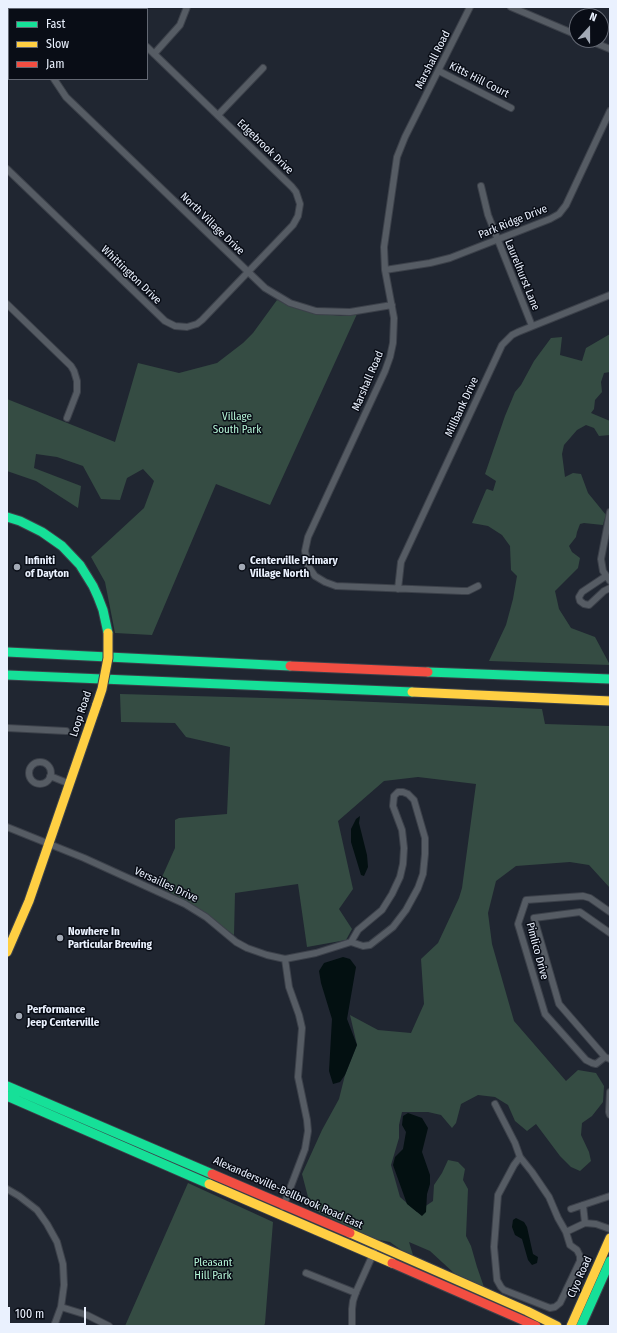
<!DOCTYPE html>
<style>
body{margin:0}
#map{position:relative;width:617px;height:1333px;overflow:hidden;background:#202631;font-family:"Fira Sans Condensed",sans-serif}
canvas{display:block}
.frame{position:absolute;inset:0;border:8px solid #eaf1fe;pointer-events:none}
.legend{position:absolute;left:8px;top:8px;width:140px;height:72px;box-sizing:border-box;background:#090d16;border:1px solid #636873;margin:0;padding:5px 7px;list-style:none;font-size:12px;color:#eaf1fe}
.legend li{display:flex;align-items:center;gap:8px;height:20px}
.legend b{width:20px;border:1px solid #636873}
.north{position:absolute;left:569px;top:8px;width:40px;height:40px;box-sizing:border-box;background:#090d16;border:1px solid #636873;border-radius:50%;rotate:21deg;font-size:11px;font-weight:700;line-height:16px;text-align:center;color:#eaf1fe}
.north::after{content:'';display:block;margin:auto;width:14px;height:18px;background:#a3aab6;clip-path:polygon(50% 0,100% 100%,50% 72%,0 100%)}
.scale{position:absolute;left:8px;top:1307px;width:78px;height:18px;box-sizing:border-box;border:2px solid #eaf1fe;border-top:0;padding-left:5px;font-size:12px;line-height:14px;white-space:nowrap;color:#eaf1fe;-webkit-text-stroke:3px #090d16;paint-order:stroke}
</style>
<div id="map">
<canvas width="617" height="1333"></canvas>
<div class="frame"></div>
<ul class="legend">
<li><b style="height:5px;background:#16e098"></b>Fast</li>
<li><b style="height:5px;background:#ffcf43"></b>Slow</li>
<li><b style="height:5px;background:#f24e42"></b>Jam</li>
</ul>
<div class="north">N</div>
<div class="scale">100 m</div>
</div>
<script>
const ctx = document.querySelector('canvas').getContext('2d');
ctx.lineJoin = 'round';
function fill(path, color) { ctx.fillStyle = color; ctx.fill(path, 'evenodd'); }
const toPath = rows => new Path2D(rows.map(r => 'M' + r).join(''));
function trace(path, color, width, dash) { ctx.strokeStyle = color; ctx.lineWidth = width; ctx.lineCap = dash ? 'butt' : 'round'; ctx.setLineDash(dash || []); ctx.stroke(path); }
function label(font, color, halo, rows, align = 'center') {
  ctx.font = font + ' "Fira Sans Condensed",sans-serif'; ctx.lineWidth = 3; ctx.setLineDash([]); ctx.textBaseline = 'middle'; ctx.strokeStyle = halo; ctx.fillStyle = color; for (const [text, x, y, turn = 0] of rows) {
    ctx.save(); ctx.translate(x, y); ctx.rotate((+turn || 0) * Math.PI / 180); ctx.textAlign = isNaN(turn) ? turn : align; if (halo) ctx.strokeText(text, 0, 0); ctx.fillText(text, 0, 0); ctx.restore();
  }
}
fill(toPath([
 [277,300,295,308,309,312,341,316,357,314,270,505,216,484,152,635,115,633,105,582,91,557,144,508,154,481,143,469,127,478,120,500,101,499,83,466,57,457,36,454,34,468,81,486,78,508,36,481,7,471,7,399,115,442,138,363,179,373,217,363,243,343,253,333],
 [610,334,610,372,604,373,601,382,602,392,595,400,594,409,591,413,610,421,610,435,599,436,594,428,586,425,577,430,564,445,562,454,565,477,573,473,581,474,588,493,606,515,604,521,603,525,584,523,580,524,577,532,576,537,569,546,572,552,580,558,578,568,555,591,559,609,571,628,595,637,610,665,489,661,506,625,513,599,517,576,511,570,510,546,502,535,488,526,472,523,486,490,487,489,493,491,496,481,485,474,505,416,515,392,521,385,534,361,551,338,562,337,560,355,582,361,586,348],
 [120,694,302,699,542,709,545,724,610,726,610,888,589,865,570,862,516,866,496,881,488,913,492,944,514,1021,566,1081,578,1070,596,1073,604,1086,603,1102,592,1116,582,1123,581,1135,589,1152,591,1161,580,1171,571,1167,560,1156,536,1124,527,1131,515,1121,508,1105,495,1097,478,1095,461,1104,456,1123,452,1128,441,1115,428,1112,402,1112,399,1125,399,1138,391,1165,400,1197,417,1212,433,1201,434,1185,442,1173,448,1160,458,1162,465,1169,463,1180,468,1189,466,1236,471,1246,477,1267,484,1287,455,1274,430,1251,409,1242,413,1255,404,1252,390,1242,374,1239,314,1210,308,1197,302,1174,322,1130,339,1099,345,1075,357,1045,350,1015,378,1030,411,1033,424,1004,421,959,438,943,459,898,462,888,476,784,418,777,384,781,338,821,353,889,339,909,352,929,346,940,307,947,298,884,235,893,234,935,178,897,158,886,175,848,175,820,179,818,227,814,230,747,186,737,175,723,121,722],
 [188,1183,273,1222,265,1323,264,1326,125,1326]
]), '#354c43');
fill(toPath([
 [360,816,359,823,367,855,368,867,364,876,361,875,351,842,351,829,356,819],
 [343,957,350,959,356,967,347,1019,357,1045,345,1075,340,1082,333,1084,329,1071,332,1019,321,983,319,971,324,963],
 [408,1113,422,1118,428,1128,422,1152,430,1175,430,1184,427,1194,426,1212,422,1216,407,1204,393,1165,395,1157,403,1149,406,1132,402,1125,403,1116],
 [516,1218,524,1222,527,1227,533,1254,538,1257,537,1263,532,1265,528,1260,522,1239,515,1235,512,1227,513,1220]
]), '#031011');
const street = toPath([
 [40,7,40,9],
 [470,7,405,137,397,157,384,247,385,270,394,318,393,343,390,357,385,371,308,537,305,551,308,566,315,576,325,582,336,586,462,591,468,591,478,586],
 [511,7,577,35],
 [588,40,610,49],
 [154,54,180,25,187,7],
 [439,71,511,108],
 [54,79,66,97,265,288,290,303,316,311,350,312,392,305],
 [218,115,263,68],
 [7,169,165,321,175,326,187,327,197,324,202,320,293,225,298,216,300,204,296,192,292,187,147,47],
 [481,186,488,215,532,326],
 [385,270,430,263,450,258,550,219,559,214,566,205,610,111],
 [7,304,71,366,74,371,77,381,77,392,67,418],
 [610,512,601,559,603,571,610,581],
 [606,576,582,592,579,597,580,601,584,604,589,605,604,591,610,588],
 [398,589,401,562,502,345,512,335,518,332,610,295],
 [7,728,66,731],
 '29 773a11 11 0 1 1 22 0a11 11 0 1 1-22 0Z',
 [50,776,70,784],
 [7,827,84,858,185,904,206,917,236,942,247,948,267,955,285,959,289,987,299,1015,302,1028,298,1077,307,1120,308,1131,305,1149,283,1207],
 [610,933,580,912,534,918,559,1004,605,1057,610,1059],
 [285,959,316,953,351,942,358,930,382,910,392,894,400,877,403,864,404,848,402,830,393,806,394,796,398,792,403,792,408,794,414,800,425,838,425,854,423,874,418,888,406,910,393,927,370,945,363,946,351,942],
 [605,1057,596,1064,592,1063,586,1060,545,1014,518,924,526,900,583,896,590,898,610,912],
 [610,1092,609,1112,610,1115],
 [495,1104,515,1143,520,1157,532,1172,549,1197,558,1218,566,1232,570,1245,577,1250,580,1256,580,1261,560,1303,555,1307,550,1308,504,1290,501,1287,497,1280,494,1247,498,1195,514,1165,520,1157],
 [7,1189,19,1196,37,1210,47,1224,57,1242,63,1264,64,1285,61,1307,54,1326],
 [583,1205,585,1223],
 [571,1209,610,1196],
 [566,1232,585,1223,596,1224,610,1229],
 [306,1273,356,1293],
 [61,1307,87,1315,109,1326],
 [352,1326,352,1309,353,1301,356,1292,374,1252]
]);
const fast = toPath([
 [7,517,20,521,42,532,62,546,80,565,93,586,98,597,103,610,108,633],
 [7,652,290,666],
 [428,672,610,679],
 [7,675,412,692],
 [7,1086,212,1174],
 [7,1096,209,1184],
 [581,1326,610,1261]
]);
const slow = toPath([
 [412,692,610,701],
 [7,952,29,901,97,704],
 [209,1184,392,1263],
 [350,1233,527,1311,557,1326],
 [571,1326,610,1238]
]);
const jam = toPath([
 [290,666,428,672],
 [212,1174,350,1233],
 [392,1263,536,1326]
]);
trace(street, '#3c414a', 8);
trace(fast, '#3c414a', 11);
trace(slow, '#3c414a', 11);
trace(jam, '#3c414a', 11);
trace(street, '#565c64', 6);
trace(fast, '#16e098', 9);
trace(slow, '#ffcf43', 9);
trace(jam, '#f24e42', 9);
const slowBridge = toPath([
 [97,704,102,689,108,658,108,633]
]);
trace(slowBridge, '#3c414a', 11, []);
trace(slowBridge, '#ffcf43', 9);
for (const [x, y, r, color] of [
 [17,567,4,"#a3aab6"],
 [242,567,4,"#a3aab6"],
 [60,938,4,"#a3aab6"],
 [19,1016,4,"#a3aab6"]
]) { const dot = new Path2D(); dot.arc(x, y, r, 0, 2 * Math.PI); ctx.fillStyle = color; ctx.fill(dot); trace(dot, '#090d16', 1.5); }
label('11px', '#eaf1fe', '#090d16', [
 ["Marshall Road",433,60,-63],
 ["Kitts Hill Court",479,80,27],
 ["Edgebrook Drive",265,147,44],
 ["Park Ridge Drive",513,222,-22],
 ["North Village Drive",212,224,44],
 ["Whittington Drive",131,275,44],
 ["Laurelhurst Lane",522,275,68],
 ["Marshall Road",368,381,-67],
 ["Millbank Drive",462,407,-65],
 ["Loop Road",81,714,-72],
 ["Versailles Drive",166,885,25],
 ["Pimlico Drive",537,951,75],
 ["Alexandersville-Bellbrook Road East",288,1193,24],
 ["Clyo Road",580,1277,-66]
]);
label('11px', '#b4f3d5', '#090d16', [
 ["Village",237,417],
 ["South Park",237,430],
 ["Pleasant",213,1263],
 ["Hill Park",213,1276]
]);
label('bold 11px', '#eaf1fe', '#090d16', [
 ["Infiniti",25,561],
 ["of Dayton",25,574],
 ["Centerville Primary",250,561],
 ["Village North",250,574],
 ["Nowhere In",68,932],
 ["Particular Brewing",68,945],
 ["Performance",27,1010],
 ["Jeep Centerville",27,1023]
], 'left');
</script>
